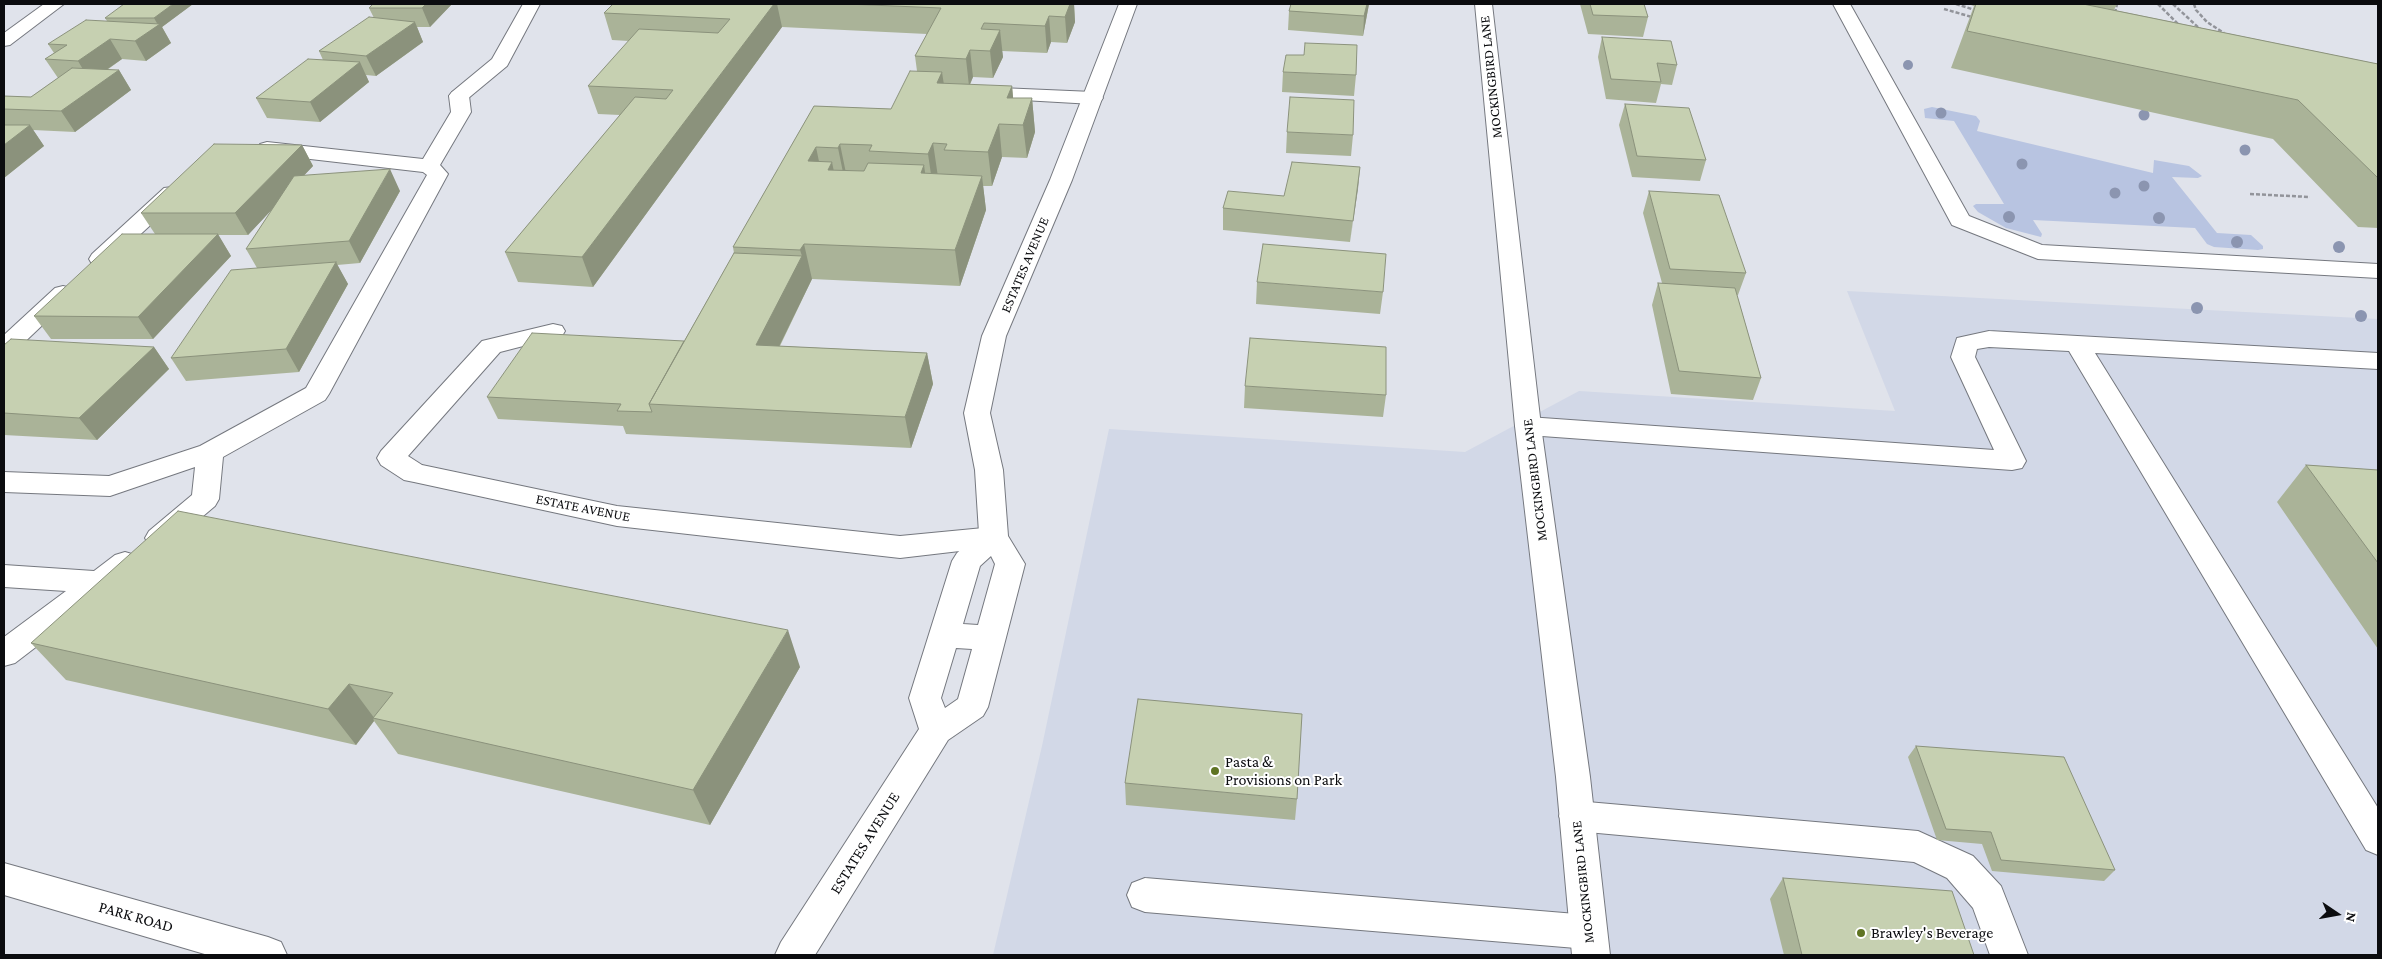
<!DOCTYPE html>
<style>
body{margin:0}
#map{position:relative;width:2382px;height:959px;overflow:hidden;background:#e0e3eb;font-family:"Crimson Pro",serif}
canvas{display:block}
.frame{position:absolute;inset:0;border:5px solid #0b0c0f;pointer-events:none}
.north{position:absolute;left:2312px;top:889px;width:50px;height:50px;-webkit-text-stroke:4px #fff;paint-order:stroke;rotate:102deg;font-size:14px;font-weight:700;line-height:20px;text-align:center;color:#0b0c0f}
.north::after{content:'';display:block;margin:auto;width:18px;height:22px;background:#0b0c0f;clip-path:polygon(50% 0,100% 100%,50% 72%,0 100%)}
</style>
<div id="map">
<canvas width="2382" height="959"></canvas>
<div class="frame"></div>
<div class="north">N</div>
</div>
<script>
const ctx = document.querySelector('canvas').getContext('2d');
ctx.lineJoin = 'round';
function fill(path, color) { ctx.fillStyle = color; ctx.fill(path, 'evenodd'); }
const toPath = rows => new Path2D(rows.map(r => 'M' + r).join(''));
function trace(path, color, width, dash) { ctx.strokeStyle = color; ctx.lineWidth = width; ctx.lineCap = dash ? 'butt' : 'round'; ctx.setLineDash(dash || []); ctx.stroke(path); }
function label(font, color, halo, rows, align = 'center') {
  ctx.font = font + ' "Crimson Pro",serif'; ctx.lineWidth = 4; ctx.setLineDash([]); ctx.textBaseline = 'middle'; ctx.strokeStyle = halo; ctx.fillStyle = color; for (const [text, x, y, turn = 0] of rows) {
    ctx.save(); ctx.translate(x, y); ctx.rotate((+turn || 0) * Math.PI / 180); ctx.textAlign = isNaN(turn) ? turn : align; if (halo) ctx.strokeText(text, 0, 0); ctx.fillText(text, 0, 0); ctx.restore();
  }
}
fill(toPath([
 [1847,291,2378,319,2378,955,993,955,1042,746,1109,429,1465,452,1579,391,1895,411]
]), '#d2d8e7');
fill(toPath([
 [1932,107,1976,116,1980,121,1977,131,2153,173,2154,160,2189,166,2202,176,2198,178,2172,177,2217,233,2251,235,2263,246,2263,249,2258,250,2214,247,2207,244,2195,228,2033,220,2042,234,2041,237,2006,228,1978,212,1973,206,1976,204,2004,204,1954,121,1925,118,1924,109]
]), '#b8c4e1');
const lane = toPath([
 [1833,4,1850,4,1969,216,2042,245,2378,264,2378,278,2038,259,1952,225,1833,4],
 [977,87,1093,92,1100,94,1103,98,1100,102,1093,104,970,97,967,93,970,89,977,87],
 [459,90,466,92,469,96,471,112,440,165,448,174,329,394,325,400,223,457,219,499,215,506,169,545,159,548,149,545,145,538,149,531,192,495,195,467,110,496,4,492,4,472,109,476,200,446,306,388,427,175,423,172,267,154,260,152,257,148,260,144,267,142,423,159,451,112,449,96,452,92,459,90],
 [172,187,180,188,183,193,180,198,108,264,100,266,92,264,89,259,92,254,164,188,172,187],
 [63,286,71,288,75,293,71,298,13,353,4,356,4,335,55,288,63,286],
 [553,324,562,326,565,331,562,336,500,352,408,456,422,465,617,506,900,536,994,527,1004,530,1008,537,1004,544,994,547,900,558,617,526,414,482,404,480,381,465,377,458,381,451,482,341,553,324],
 [1989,331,2378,353,2378,369,2095,353,2378,808,2378,855,2366,850,2069,351,1989,347,1977,349,1975,357,2026,461,2022,468,2012,470,1528,435,1519,432,1515,426,1519,420,1528,417,1994,450,1951,357,1957,338,1989,331],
 [125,552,135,555,140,563,135,571,15,663,4,666,4,637,66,591,4,587,4,565,94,571,115,555,125,552],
 [1576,801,1918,831,1973,856,2001,886,2028,955,1990,955,1973,908,1947,878,1914,862,1576,831,1564,827,1559,816,1564,805,1576,801],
 [1145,878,1588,915,1601,920,1607,932,1601,944,1588,949,1145,912,1132,907,1127,895,1132,883,1145,878]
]);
const street = toPath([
 [523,4,540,4,507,66,466,100,459,102,452,100,449,96,452,92,492,59,523,4],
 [1119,4,1137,4,1072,180,1006,336,990,413,1003,470,1008,536,1025,564,988,707,983,716,948,740,815,955,775,955,781,942,919,729,909,698,952,561,957,553,979,533,975,470,964,413,982,336,1050,180,1119,4],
 [991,556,995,564,978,625,963,624,980,566,991,556],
 [956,648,972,649,958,699,945,708,941,698,956,648],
 [1475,4,1492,4,1541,426,1590,777,1610,955,1572,955,1556,777,1515,426,1475,4]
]);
const secondary = toPath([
 [44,4,64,4,10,45,4,46,4,33,44,4],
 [4,863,268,937,281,942,287,955,208,955,4,895,4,863]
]);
trace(lane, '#75787f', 2);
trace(street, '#75787f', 2);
trace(secondary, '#75787f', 2);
trace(toPath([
 [1956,4,1975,10],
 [2158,4,2179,25],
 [2173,4,2200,29],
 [2194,4,2196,10,2207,22,2224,33],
 [1944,9,1972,17],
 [2115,13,2117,4],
 [2250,194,2310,197]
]), '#92949a', 2.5, [4, 2]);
fill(lane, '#fff');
fill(street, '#fff');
fill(secondary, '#fff');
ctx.fillStyle = '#8b95b0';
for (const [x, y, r] of [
 [1908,65,5],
 [1941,113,5.5],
 [2144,115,5.5],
 [2245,150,5.5],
 [2022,164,5.5],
 [2144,186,5.5],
 [2115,193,5.5],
 [2009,217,6],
 [2159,218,6],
 [2237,242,6],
 [2339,247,6],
 [2197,308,6],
 [2361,316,6]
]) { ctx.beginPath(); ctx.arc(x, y, r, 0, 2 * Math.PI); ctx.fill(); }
fill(toPath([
 [193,4,162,27,171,43,146,61,122,59,107,70,119,70,131,90,75,132,33,130,44,146,4,178,4,96,31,97,58,78,45,59,54,53,48,44,107,21,105,18],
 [452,4,430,27,417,27,423,42,376,76,366,75,369,82,320,122,267,118,256,98,323,60,319,51,374,18,369,8],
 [613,4,1074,4,1075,22,1067,43,1051,42,1047,53,1002,51,1003,57,993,78,973,77,970,85,1012,86,1013,98,1032,98,1035,132,1027,158,1002,157,992,186,983,186,986,210,960,286,812,279,780,346,927,353,933,384,911,448,626,434,623,426,498,419,487,397,684,341,734,253,733,247,814,106,891,109,917,71,915,56,927,34,782,27,593,287,518,282,505,252,620,115,598,114,588,86,629,41,612,40,604,13],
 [1291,4,1369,4,1363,36,1288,30,1289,11],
 [1580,4,1644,4,1648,17,1643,37,1588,34],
 [1971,4,2117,4,2114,10,2378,64,2378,228,2358,227,2273,139,1951,68,1974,6,1971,5],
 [1602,37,1677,65,1672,85,1661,84,1656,103,1606,99,1598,57],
 [1283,72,1356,75,1354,96,1282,92],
 [1625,104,1706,160,1700,181,1632,177,1619,125],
 [1287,132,1353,135,1351,156,1286,153],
 [302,145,313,166,304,175,400,191,360,263,337,265,348,284,299,372,186,381,171,358,257,268,246,249,273,208,248,235,218,235,231,256,153,339,51,339,34,316,155,234,141,213],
 [1360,167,1350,242,1223,230,1223,208,1284,196],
 [1649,191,1746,273,1738,295,1737,295,1761,378,1753,400,1671,394,1652,305,1658,283,1662,283,1643,213],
 [1257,282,1383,292,1380,314,1256,304],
 [4,345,154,347,169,369,97,440,4,435],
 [1245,386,1386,395,1383,417,1244,408],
 [2306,465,2378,470,2378,649,2277,502],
 [31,643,800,667,710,825,398,754,374,721,356,745,66,680],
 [1916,746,2115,870,2104,881,1992,871,1982,844,1937,840,1908,757],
 [1125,783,1297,799,1295,820,1126,805],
 [1783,878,1974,955,1784,955,1770,899]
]), '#aab398');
fill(toPath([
 [173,4,193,4,162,27,171,43,146,61,135,41,158,25,154,18],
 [426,4,452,4,430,27,422,8],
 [774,4,777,4,782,27,593,287,582,257],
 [1070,4,1074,4,1075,22,1067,43,1065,17],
 [1367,4,1369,4,1363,36,1364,16],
 [1049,16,1051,42,1047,53,1045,26],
 [415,22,423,42,376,76,366,56],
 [1000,30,1003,57,993,78,990,51],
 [110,39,122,59,90,81,78,61],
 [970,50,973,77,969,86,966,59],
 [360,62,369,82,320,122,310,102],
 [119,70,131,90,75,132,61,111],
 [942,72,947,105,937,83],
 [1012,86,1015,119,1007,98],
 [1032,98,1035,132,1027,158,1023,125],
 [999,124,1002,157,992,186,988,152],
 [30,125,44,146,4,178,4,145],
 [933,143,938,177,933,188,928,154],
 [840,144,847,178,845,182,838,148],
 [302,145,313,166,248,235,235,213],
 [816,147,823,181,808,161],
 [832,162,839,197,828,170],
 [924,165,929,200,921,173],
 [1360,167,1358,189,1350,242,1353,221],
 [390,169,400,191,360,263,349,241],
 [982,176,986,210,960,286,955,250],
 [218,234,231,256,153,339,138,317],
 [804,244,812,279,765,375,756,345,802,256,800,250],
 [336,262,348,284,299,372,286,349],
 [154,347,169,369,97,440,79,418],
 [927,353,933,384,911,448,905,417],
 [788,630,800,667,710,825,693,790],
 [349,684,375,719,373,718,374,721,356,745,328,709]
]), '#8b927c');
const building = toPath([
 [124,4,173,4,154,18,105,18,124,4],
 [373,4,426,4,422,8,369,8,373,4],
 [613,4,774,4,582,257,505,252,635,97,666,99,673,90,588,86,639,29,718,33,730,19,604,13,613,4],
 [846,4,1070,4,1065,17,1049,16,1045,26,984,23,981,29,1000,30,990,51,970,50,966,59,915,56,941,8,846,4],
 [1291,4,1367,4,1364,16,1289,11,1291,4],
 [1590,4,1644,4,1648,17,1593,15,1590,4],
 [1976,4,2083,4,2378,64,2378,178,2298,100,1967,31,1976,4],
 [369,17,415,22,366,56,319,51,369,17],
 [86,20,160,24,135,41,110,39,78,61,45,59,67,45,48,44,86,20],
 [1602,37,1671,41,1677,65,1657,63,1661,82,1611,79,1602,37],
 [1305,43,1357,45,1356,75,1283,72,1286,55,1304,55,1305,43],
 [308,59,360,62,310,102,256,98,308,59],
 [72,68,119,70,61,111,4,109,4,96,31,97,72,68],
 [910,71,942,72,937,83,1012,86,1007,98,1032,98,1023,125,999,124,988,152,944,150,947,144,933,143,928,154,869,151,872,145,840,144,838,148,816,147,808,161,832,162,828,170,864,171,868,163,924,165,921,173,982,176,955,250,804,244,800,250,733,247,814,106,891,109,910,71],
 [1290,97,1354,100,1353,135,1287,132,1290,97],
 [1625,104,1689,108,1706,160,1637,156,1625,104],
 [4,125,30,125,4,145,4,125],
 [214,144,302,145,235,213,141,213,214,144],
 [1292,162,1360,167,1353,221,1223,208,1228,191,1284,196,1292,162],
 [390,169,349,241,246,249,294,176,390,169],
 [1649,191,1719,195,1746,273,1670,269,1649,191],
 [122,234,218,234,138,317,34,316,122,234],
 [1263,244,1386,254,1383,292,1257,282,1263,244],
 [734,253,802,256,756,345,927,353,905,417,649,404,734,253],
 [336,262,286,349,171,358,231,270,336,262],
 [1658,283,1735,288,1761,378,1679,371,1658,283],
 [532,333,684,341,649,404,652,412,617,411,621,404,487,397,532,333],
 [1250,338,1386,347,1386,395,1245,386,1250,338],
 [11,339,154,347,79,418,4,413,4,345,11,339],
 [2306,465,2378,470,2378,563,2306,465],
 [178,511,788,630,693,790,373,718,393,693,349,684,328,709,31,643,178,511],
 [1138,699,1302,714,1297,799,1125,783,1138,699],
 [1916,746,2064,757,2115,870,2001,860,1991,832,1946,829,1916,746],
 [1783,878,1952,891,1974,955,1802,955,1783,878]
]);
fill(building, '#c6d0b1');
trace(building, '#8b927c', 1);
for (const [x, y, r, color] of [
 [1215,771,5,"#5f7423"],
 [1861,933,5,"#5f7423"]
]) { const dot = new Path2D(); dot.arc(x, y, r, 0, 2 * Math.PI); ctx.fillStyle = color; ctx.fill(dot); trace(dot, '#fff', 2); }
label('14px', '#0b0c0f', '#fff', [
 ["MOCKINGBIRD LANE",1491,77,-96],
 ["ESTATES AVENUE",1025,265,-67],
 ["MOCKINGBIRD LANE",1535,480,-97],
 ["ESTATE AVENUE",583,508,11],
 ["MOCKINGBIRD LANE",1583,882,-96]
]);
label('16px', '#0b0c0f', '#fff', [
 ["Pasta &",1225,762],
 ["Provisions on Park",1225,780],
 ["Brawley's Beverage",1871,933]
], 'left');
label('16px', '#0b0c0f', '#fff', [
 ["ESTATES AVENUE",865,843,-58],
 ["PARK ROAD",136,917,16]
]);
</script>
